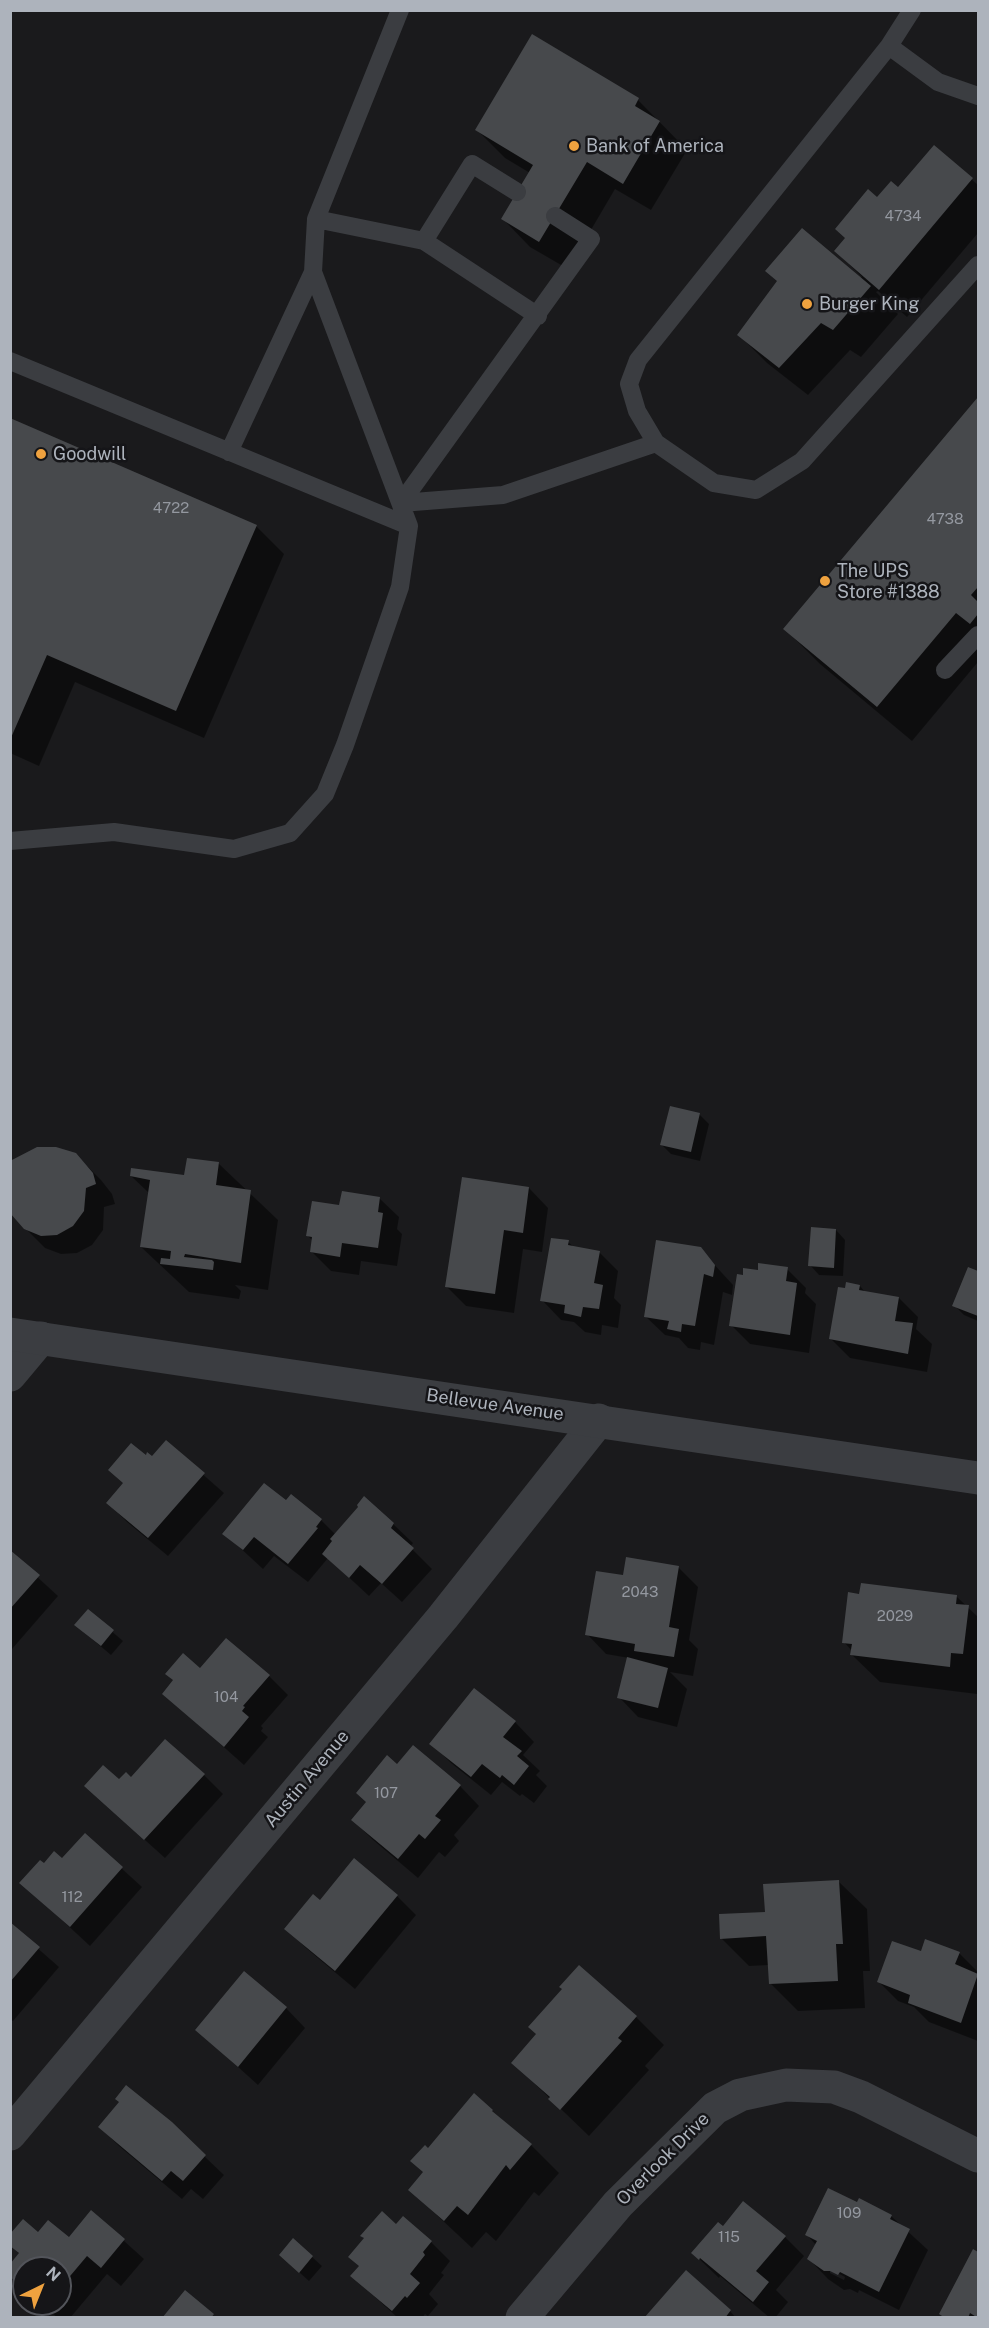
<!DOCTYPE html>
<style>
body{margin:0}
#map{position:relative;width:989px;height:2328px;overflow:hidden;background:#1a1a1c;font-family:"Public Sans",sans-serif}
canvas{display:block}
.frame{position:absolute;inset:0;border:12px solid #adb3bc;pointer-events:none}
.north{position:absolute;left:12px;top:2256px;width:60px;height:60px;box-sizing:border-box;background:#151518;border:2px solid #52545a;border-radius:50%;rotate:43deg;font-size:16px;font-weight:700;line-height:24px;text-align:center;color:#adb3bc}
.north::after{content:'';display:block;margin:auto;width:21px;height:27px;background:#efa23f;clip-path:polygon(50% 0,100% 100%,50% 72%,0 100%)}
</style>
<div id="map">
<canvas width="989" height="2328"></canvas>
<div class="frame"></div>
<div class="north">N</div>
</div>
<script>
const ctx = document.querySelector('canvas').getContext('2d');
ctx.lineJoin = 'round';
function fill(path, color) { ctx.fillStyle = color; ctx.fill(path, 'evenodd'); }
const toPath = rows => new Path2D(rows.map(r => 'M' + r).join(''));
function trace(path, color, width, dash) { ctx.strokeStyle = color; ctx.lineWidth = width; ctx.lineCap = dash ? 'butt' : 'round'; ctx.setLineDash(dash || []); ctx.stroke(path); }
function label(font, color, halo, rows, align = 'center') {
  ctx.font = font + ' "Public Sans",sans-serif'; ctx.lineWidth = 5; ctx.setLineDash([]); ctx.textBaseline = 'middle'; ctx.strokeStyle = halo; ctx.fillStyle = color; for (const [text, x, y, turn = 0] of rows) {
    ctx.save(); ctx.translate(x, y); ctx.rotate((+turn || 0) * Math.PI / 180); ctx.textAlign = isNaN(turn) ? turn : align; if (halo) ctx.strokeText(text, 0, 0); ctx.fillText(text, 0, 0); ctx.restore();
  }
}
fill(toPath([
 [638,100,687,150,651,210,615,189,568,269,530,247,503,219,530,173,505,158,477,130],
 [934,147,978,185,978,233,907,317,878,291,876,292,898,314,861,357,850,350,808,395,767,363,739,335,860,278,862,277,836,251,878,199,898,189],
 [978,399,978,662,912,741,820,664,785,629],
 [10,420,256,526,284,554,204,738,75,682,39,766,10,753],
 [699,1114,709,1124,700,1161,671,1154,662,1145],
 [81,1160,101,1180,112,1194,115,1204,104,1207,103,1230,92,1245,77,1253,61,1254,45,1248,25,1228],
 [218,1163,278,1220,268,1290,235,1285,241,1291,239,1299,189,1292,141,1247,149,1193,131,1176,185,1177],
 [529,1188,548,1208,542,1252,523,1249,514,1313,466,1306,447,1287],
 [379,1198,399,1217,397,1229,402,1234,397,1266,361,1261,359,1275,331,1271,311,1251,313,1241,308,1236,341,1207],
 [836,1230,845,1240,843,1276,819,1275,810,1265],
 [568,1242,574,1247,599,1252,618,1271,614,1298,621,1305,618,1328,602,1325,601,1335,585,1332,574,1322,561,1320,542,1300],
 [700,1249,733,1285,732,1295,723,1292,714,1345,701,1342,700,1350,688,1348,679,1338,665,1335,645,1316],
 [787,1269,806,1288,805,1293,816,1304,809,1353,750,1344,731,1325,744,1276,759,1272],
 [968,1269,978,1273,978,1321,964,1315,954,1305],
 [860,1286,865,1292,899,1298,918,1317,916,1329,932,1344,927,1372,850,1358,831,1339,846,1290],
 [166,1442,224,1493,168,1556,127,1522,108,1503,146,1457,153,1458],
 [286,1502,321,1520,336,1535,360,1507,393,1524,413,1543,410,1547,432,1569,402,1602,381,1583,369,1596,328,1558,308,1582,274,1556,263,1569,224,1533],
 [10,1552,58,1596,12,1649,10,1648],
 [678,1567,698,1587,689,1640,698,1649,693,1676,670,1672,687,1689,677,1727,638,1717,619,1697,629,1658,606,1654,587,1634,624,1577],
 [860,1595,957,1597,978,1617,977,1694,880,1682,852,1655,852,1651,844,1642],
 [88,1611,123,1641,111,1655,86,1634],
 [200,1670,269,1676,288,1695,261,1726,263,1728,261,1731,268,1737,244,1765,164,1694],
 [515,1722,534,1742,523,1755,540,1771,536,1775,547,1786,534,1803,522,1794,520,1796,502,1782,491,1795,451,1763,431,1743],
 [398,1766,460,1786,479,1806,454,1835,459,1841,445,1857,439,1852,418,1878,372,1839,353,1820],
 [204,1775,223,1794,165,1858,106,1805,119,1781],
 [85,1835,142,1887,90,1946,22,1883,44,1865,63,1861],
 [839,1882,867,1909,870,1971,863,1971,865,2008,798,2011,770,1983,769,1965,749,1966,721,1938,766,1913],
 [397,1896,416,1915,355,1989,306,1948,286,1928,320,1902],
 [10,1924,59,1967,13,2021,10,2019],
 [922,1953,959,1953,978,1972,978,2041,929,2022,914,2007,898,2001,879,1982],
 [579,1967,636,2017,664,2045,645,2066,649,2070,589,2136,513,2063,537,2034,563,1989],
 [244,1973,286,2008,305,2028,258,2085,197,2030],
 [474,2095,531,2145,559,2173,539,2196,534,2192,496,2241,486,2232,472,2248,410,2190,424,2173],
 [100,2127,204,2156,224,2175,203,2199,191,2189,182,2199,119,2146],
 [858,2204,891,2216,928,2250,899,2310,859,2290,858,2293,850,2289,844,2290,828,2279,809,2259,816,2245,806,2234],
 [830,2269,845,2277,844,2280,830,2273],
 [92,2212,144,2259,121,2286,107,2274,70,2318,58,2318,41,2304,60,2304,60,2268,24,2268,24,2290,10,2276,20,2254,10,2245,38,2234,69,2239],
 [397,2227,431,2242,450,2261,441,2273,444,2275,429,2294,438,2304,428,2316,425,2314,422,2318,398,2318,352,2276],
 [723,2228,785,2237,804,2256,776,2290,788,2302,775,2318,770,2318,720,2276,719,2278,693,2253],
 [973,2251,978,2254,978,2318,944,2318,940,2314],
 [312,2257,322,2266,309,2281,290,2264],
 [730,2311,736,2318,646,2318]
]), '#0007');
fill(toPath([
 [532,34,639,98,635,106,660,121,623,184,587,162,539,242,501,219,533,165,475,130],
 [934,145,973,178,879,290,834,251,845,238,835,229,868,189,877,197,891,181,898,187],
 [802,228,871,286,833,330,821,323,779,368,737,335,777,281,765,271],
 [978,397,978,587,971,595,978,602,978,614,970,624,956,613,877,707,783,629],
 [10,418,257,525,176,711,47,655,10,740],
 [670,1106,700,1113,691,1152,660,1145],
 [37,1147,56,1147,76,1153,93,1173,96,1184,86,1188,84,1211,73,1226,57,1235,41,1236,24,1229,10,1213,10,1161],
 [187,1158,219,1162,216,1185,251,1190,241,1263,185,1254,184,1257,212,1260,214,1262,213,1270,160,1264,161,1258,170,1259,171,1251,140,1247,150,1180,130,1176,131,1168,184,1175],
 [462,1177,529,1187,523,1233,504,1230,495,1294,445,1287],
 [342,1191,380,1197,378,1212,383,1213,378,1248,342,1243,340,1257,310,1252,312,1237,306,1236,312,1201,339,1205],
 [811,1227,836,1229,834,1268,808,1266],
 [551,1238,569,1240,568,1245,600,1251,594,1283,603,1285,599,1309,583,1307,581,1317,564,1313,565,1305,540,1301],
 [656,1240,701,1247,715,1265,713,1277,704,1274,695,1326,682,1324,681,1332,667,1329,669,1321,644,1317],
 [758,1263,788,1267,786,1281,797,1283,790,1335,729,1326,737,1274,743,1275,743,1268,758,1270],
 [968,1267,978,1271,978,1316,952,1306],
 [846,1282,860,1285,859,1290,899,1297,895,1321,913,1323,908,1354,829,1339,838,1287,845,1288],
 [166,1440,205,1473,148,1538,106,1503,123,1483,108,1470,131,1443,146,1455,147,1452,152,1456],
 [264,1483,286,1500,291,1494,322,1519,316,1527,318,1528,288,1564,254,1537,243,1550,222,1534],
 [364,1496,394,1523,391,1528,414,1548,382,1584,360,1565,349,1578,322,1554,332,1541,330,1539,358,1507,357,1505],
 [10,1550,40,1575,10,1609],
 [626,1557,679,1566,669,1627,679,1629,674,1657,634,1651,635,1644,585,1635,596,1571,623,1575],
 [861,1583,957,1595,956,1604,969,1605,963,1654,951,1653,950,1667,850,1655,852,1644,842,1643,848,1592,859,1594],
 [88,1609,114,1630,101,1646,74,1625],
 [226,1638,270,1675,243,1706,245,1707,242,1711,249,1717,224,1747,162,1694,173,1680,165,1674,183,1653,200,1668],
 [627,1657,668,1668,658,1708,617,1698],
 [474,1688,516,1721,503,1737,522,1751,517,1756,529,1766,514,1785,502,1775,500,1778,482,1764,471,1777,429,1744],
 [165,1739,205,1774,144,1840,84,1786,103,1765,119,1779,126,1772,131,1777],
 [413,1745,461,1785,435,1816,441,1820,425,1839,419,1834,398,1859,351,1820,366,1802,356,1793,387,1755,397,1764],
 [85,1833,123,1867,70,1927,19,1883,40,1860,44,1863,54,1851,62,1858],
 [354,1858,398,1895,335,1971,284,1929,313,1894,320,1900],
 [839,1880,843,1944,836,1944,838,1981,769,1984,766,1936,720,1939,719,1914,765,1912,763,1884],
 [10,1922,40,1947,10,1982],
 [925,1939,960,1952,955,1964,978,1974,961,2023,908,2003,910,1995,877,1982,892,1941,921,1951],
 [579,1965,637,2016,618,2038,622,2041,560,2110,548,2099,550,2097,511,2063,536,2034,528,2027,562,1989,559,1987],
 [244,1971,287,2007,238,2067,195,2030],
 [126,2085,172,2122,206,2155,183,2181,171,2171,162,2181,98,2127,119,2102,115,2099],
 [474,2093,493,2110,492,2111,532,2144,510,2170,506,2165,468,2215,457,2206,444,2221,408,2190,423,2172,410,2161,425,2145,428,2148],
 [828,2188,857,2202,859,2198,892,2215,890,2219,910,2229,879,2292,840,2272,838,2275,830,2271,824,2271,807,2259,817,2241,805,2235],
 [743,2201,786,2236,756,2271,769,2282,753,2302,700,2258,699,2260,691,2253,718,2222,723,2226],
 [91,2210,125,2239,101,2268,87,2256,60,2288,60,2268,24,2268,24,2288,10,2277,10,2264,19,2253,10,2246,10,2234,23,2219,38,2232,48,2220,69,2237],
 [382,2211,396,2224,403,2216,432,2241,423,2252,425,2255,410,2274,420,2283,407,2298,405,2296,392,2311,350,2276,359,2266,348,2257,364,2238,360,2236],
 [293,2238,313,2256,299,2273,279,2255],
 [973,2249,978,2252,978,2318,970,2313,968,2318,945,2318,939,2314],
 [686,2270,731,2310,725,2318,644,2318],
 [185,2290,214,2314,211,2318,162,2318]
]), '#47494c');
trace(toPath([
 [889,46,938,82,978,96],
 [316,219,424,241,538,316],
 [424,241,472,164,517,192],
 [10,361,409,526],
 [656,443,637,411,629,384,638,360,889,46,912,10],
 [229,452,313,272,316,219,400,10],
 [401,503,503,495,656,443,714,483,756,490,802,461,978,265],
 [401,503,591,239,555,216],
 [945,670,978,635],
 [10,841,114,832,234,849,290,833,325,794,345,745,400,587,409,526,313,272]
]), '#3b3d41', 18);
trace(toPath([
 [10,1375,41,1338],
 [10,2134,443,1617,599,1420],
 [522,2318,618,2204,715,2108,740,2095,786,2085,834,2087,861,2097,978,2156]
]), '#3b3d41', 33);
trace(toPath([
 [10,1334,978,1478]
]), '#3b3d41', 33);
for (const [x, y, r, color] of [
 [574,146,6,"#efa23f"],
 [807,304,6,"#efa23f"],
 [41,454,6,"#efa23f"],
 [825,581,6,"#efa23f"]
]) { const dot = new Path2D(); dot.arc(x, y, r, 0, 2 * Math.PI); ctx.fillStyle = color; ctx.fill(dot); trace(dot, '#151518', 2); }
label('15px', '#9498a0', null, [
 ["4734",903,216],
 ["4722",171,508],
 ["4738",945,519],
 ["2043",640,1592],
 ["2029",895,1616],
 ["104",226,1697],
 ["107",386,1793],
 ["112",72,1897],
 ["109",849,2213],
 ["115",729,2237]
]);
label('18px', '#adb3bc', '#151518', [
 ["Bank of America",586,146],
 ["Burger King",819,304],
 ["Goodwill",53,454],
 ["The UPS",837,571],
 ["Store #1388",837,592]
], 'left');
label('18px', '#adb3bc', '#151518', [
 ["Bellevue Avenue",495,1405,8],
 ["Austin Avenue",307,1779,-50],
 ["Overlook Drive",663,2159,-45]
]);
</script>
